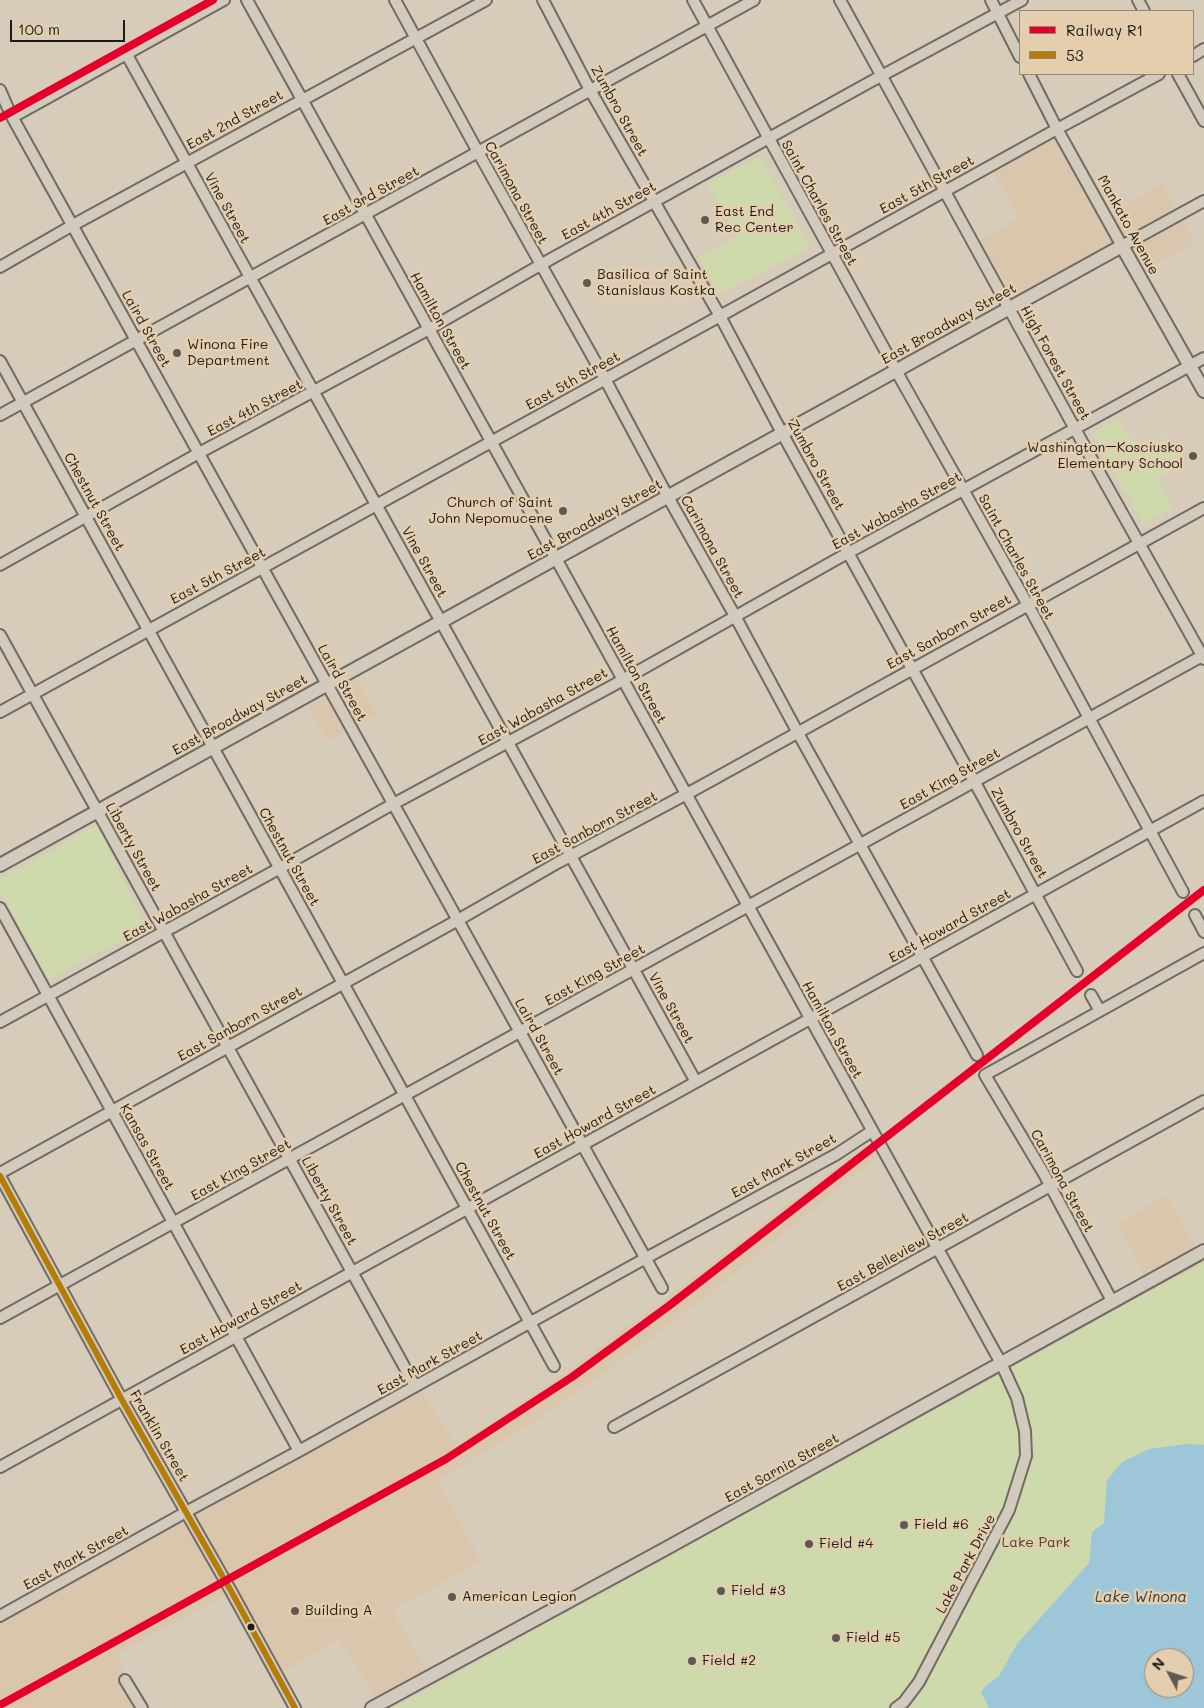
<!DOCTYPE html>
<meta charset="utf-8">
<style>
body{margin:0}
#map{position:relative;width:1204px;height:1708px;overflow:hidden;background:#d7cbba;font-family:Mali,sans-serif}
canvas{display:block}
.legend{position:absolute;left:1019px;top:10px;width:175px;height:65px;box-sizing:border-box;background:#e4cead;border:1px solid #948773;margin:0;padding:6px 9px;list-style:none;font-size:15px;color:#1c1c1c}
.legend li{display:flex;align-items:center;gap:10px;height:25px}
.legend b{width:25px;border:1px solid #948773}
.north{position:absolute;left:1144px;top:1648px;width:50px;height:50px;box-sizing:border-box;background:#e4cead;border:1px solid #948773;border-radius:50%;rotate:310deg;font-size:14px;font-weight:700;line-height:20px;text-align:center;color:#1c1c1c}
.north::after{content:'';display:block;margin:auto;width:18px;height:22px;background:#5d5953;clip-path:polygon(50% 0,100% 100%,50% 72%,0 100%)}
.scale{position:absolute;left:10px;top:20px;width:115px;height:22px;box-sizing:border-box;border:2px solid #1c1c1c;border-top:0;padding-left:6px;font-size:15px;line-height:18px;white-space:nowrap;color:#1c1c1c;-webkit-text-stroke:4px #e4cead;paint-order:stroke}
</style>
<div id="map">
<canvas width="1204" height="1708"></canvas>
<ul class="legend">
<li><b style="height:6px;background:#e4002b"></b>Railway R1</li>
<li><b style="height:6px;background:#b57d08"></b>53</li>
</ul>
<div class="north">N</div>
<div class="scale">100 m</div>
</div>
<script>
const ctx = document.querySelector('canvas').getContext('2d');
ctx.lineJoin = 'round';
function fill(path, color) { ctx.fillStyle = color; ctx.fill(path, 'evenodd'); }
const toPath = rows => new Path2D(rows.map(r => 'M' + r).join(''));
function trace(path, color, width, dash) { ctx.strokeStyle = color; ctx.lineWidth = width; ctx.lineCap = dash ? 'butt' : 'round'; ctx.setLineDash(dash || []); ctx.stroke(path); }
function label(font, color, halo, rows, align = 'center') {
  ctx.font = font + ' Mali,sans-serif'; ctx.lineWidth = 5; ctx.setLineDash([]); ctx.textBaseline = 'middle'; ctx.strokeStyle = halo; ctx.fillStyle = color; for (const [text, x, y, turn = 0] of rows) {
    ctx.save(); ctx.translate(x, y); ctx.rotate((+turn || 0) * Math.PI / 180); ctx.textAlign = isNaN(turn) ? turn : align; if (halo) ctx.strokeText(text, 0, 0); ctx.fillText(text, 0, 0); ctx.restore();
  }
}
fill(toPath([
 [1058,124,1109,215,1162,183,1195,243,1142,272,1124,241,1012,302,979,240,1019,218,988,163],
 [357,679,377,715,328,742,308,707],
 [869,1142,878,1156,707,1296,640,1347,538,1419,438,1481,481,1561,392,1611,427,1671,376,1699,339,1639,282,1672,235,1591,117,1654,134,1706,130,1708,0,1708,0,1617,421,1390,456,1446,562,1375,668,1297],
 [1166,1195,1204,1260,1204,1262,1154,1290,1117,1224]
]), '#dac6ad');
fill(toPath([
 [760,156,810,247,719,294,698,257,737,237,708,184],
 [1118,419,1140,452,1168,437,1182,464,1157,478,1172,507,1143,524,1093,433],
 [97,825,146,927,49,979,0,892,0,879],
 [1204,1262,1204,1708,394,1708,850,1457],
 [1154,1658,1184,1658,1184,1688,1154,1688]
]), '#cedaac');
fill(toPath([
 [1186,1444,1204,1445,1204,1708,989,1708,981,1692,987,1685,999,1676,1017,1644,1089,1563,1092,1532,1104,1523,1107,1480,1122,1462,1149,1449],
 [1154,1658,1184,1658,1184,1688,1154,1688]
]), '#9dc6d8');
const minor = toPath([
 [247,0,1001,1363,1017,1398,1025,1431,1026,1456,1009,1510,919,1682,904,1702,896,1708],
 [395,0,478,152,605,379,668,497,735,616,798,733,977,1055],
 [543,0,590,90,720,316,782,433,979,790,1077,971],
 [693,0,903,383,1028,605,1183,892],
 [840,0,1080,438,1204,659],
 [991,0,1020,57],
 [1138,0,1144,11],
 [127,55,696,1082],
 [1193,56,1204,49],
 [1029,74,1057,129,1122,246,1204,201],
 [1178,74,1204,121],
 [0,90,10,113,662,1288],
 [13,117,224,0],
 [0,267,73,225,486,0],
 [0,361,554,1366],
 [0,415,754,0],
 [0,565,199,453,429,329,549,260,870,82,1022,0],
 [0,635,415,1386],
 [0,712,720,316,1057,129,1159,74],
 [0,908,299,1451],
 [1195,915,1204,932],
 [1091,995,1100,1011],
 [0,1022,280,868,384,809,612,686,837,559,1204,358],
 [0,1173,458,920,559,862,694,790,1204,508],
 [0,1176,122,1400,231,1591,295,1708],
 [1112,1301,1044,1174,985,1075,1204,953],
 [0,1318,1204,655],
 [614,1427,1204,1101],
 [0,1467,1204,801],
 [0,1616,195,1507,299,1451,646,1258,837,1154,872,1131],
 [125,1680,142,1708]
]);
const major = toPath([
 [0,865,1122,246,1204,391],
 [372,1708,665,1549,1204,1251]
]);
trace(minor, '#706b63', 14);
trace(major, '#706b63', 16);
trace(minor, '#d3cabe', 10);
trace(major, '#d3cabe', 12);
trace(toPath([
 [0,118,213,0]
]), '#959087', 2.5);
trace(toPath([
 [0,1176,122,1400,231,1591,295,1708]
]), '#b57d08', 6);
trace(toPath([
 [0,118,213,0],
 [0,1705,446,1459,572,1377,670,1305,1204,890]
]), '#e4002b', 8);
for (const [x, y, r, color] of [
 [705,220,5,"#5d5953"],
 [587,283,5,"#5d5953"],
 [177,353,5,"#5d5953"],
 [1193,456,5,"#5d5953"],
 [563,511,5,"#5d5953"],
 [904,1525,5,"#5d5953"],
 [809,1544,5,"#5d5953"],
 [721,1591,5,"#5d5953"],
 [452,1597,5,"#5d5953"],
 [295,1611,5,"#5d5953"],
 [251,1627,4.5,"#1c1c1c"],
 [836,1638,5,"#5d5953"],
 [692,1661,5,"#5d5953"]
]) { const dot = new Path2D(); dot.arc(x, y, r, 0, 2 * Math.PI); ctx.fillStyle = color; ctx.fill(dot); trace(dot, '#e4cead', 2); }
label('14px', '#1c1c1c', '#e4cead', [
 ["Zumbro Street",619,111,61],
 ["East 2nd Street",235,120,-29],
 ["East 5th Street",927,185,-29],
 ["Carimona Street",516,193,61],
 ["East 3rd Street",371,196,-29],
 ["Saint Charles Street",819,203,61],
 ["Vine Street",227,208,61],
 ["East 4th Street",609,211,-29],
 ["Mankato Avenue",1128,225,61],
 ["Hamilton Street",440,321,61],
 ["East Broadway Street",949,324,-29],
 ["Laird Street",146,329,61],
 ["High Forest Street",1055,363,61],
 ["East 5th Street",573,381,-29],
 ["East 4th Street",255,408,-28],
 ["Zumbro Street",816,465,61],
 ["Chestnut Street",94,502,61],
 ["East Wabasha Street",897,511,-29],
 ["East Broadway Street",595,520,-29],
 ["Carimona Street",712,547,61],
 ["Saint Charles Street",1016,557,61],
 ["Vine Street",424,562,61],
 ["East 5th Street",218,576,-28],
 ["East Sanborn Street",949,632,-29],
 ["Hamilton Street",636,675,61],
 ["Laird Street",342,683,61],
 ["East Wabasha Street",543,707,-29],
 ["East Broadway Street",240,715,-29],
 ["East King Street",950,779,-29],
 ["East Sanborn Street",595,828,-28],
 ["Zumbro Street",1019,833,61],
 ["Liberty Street",133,847,61],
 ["Chestnut Street",289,857,61],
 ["East Wabasha Street",188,903,-29],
 ["East Howard Street",950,926,-29],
 ["East King Street",595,975,-29],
 ["Vine Street",671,1008,61],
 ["East Sanborn Street",240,1024,-29],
 ["Hamilton Street",832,1030,61],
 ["Laird Street",539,1037,61],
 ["East Howard Street",595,1122,-29],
 ["Kansas Street",147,1147,61],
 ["East Mark Street",784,1166,-29],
 ["East King Street",241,1170,-29],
 ["Carimona Street",1062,1181,61],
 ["Liberty Street",329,1201,61],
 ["Chestnut Street",485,1211,61],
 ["East Belleview Street",903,1252,-29],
 ["East Howard Street",241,1318,-29],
 ["East Mark Street",430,1363,-29],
 ["Franklin Street",159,1436,60],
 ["East Sarnia Street",782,1468,-29],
 ["East Mark Street",76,1558,-29],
 ["Lake Park Drive",966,1564,-62]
]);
label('14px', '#1c1c1c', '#e4cead', [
 ["East End",715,212],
 ["Rec Center",715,228],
 ["Basilica of Saint",597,275],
 ["Stanislaus Kostka",597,291],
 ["Winona Fire",187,345],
 ["Department",187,361],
 ["Washington–Kosciusko",1183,448,"right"],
 ["Elementary School",1183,464,"right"],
 ["Church of Saint",553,503,"right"],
 ["John Nepomucene",553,519,"right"],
 ["Field #6",914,1525],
 ["Field #4",819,1544],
 ["Field #3",731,1591],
 ["American Legion",462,1597],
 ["Building A",305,1611],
 ["Field #5",846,1638],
 ["Field #2",702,1661]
], 'left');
label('14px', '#3e4536', '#e4cead', [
 ["Lake Park",1036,1543]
]);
label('italic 15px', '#313e44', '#e4cead', [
 ["Lake Winona",1141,1597]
]);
</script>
